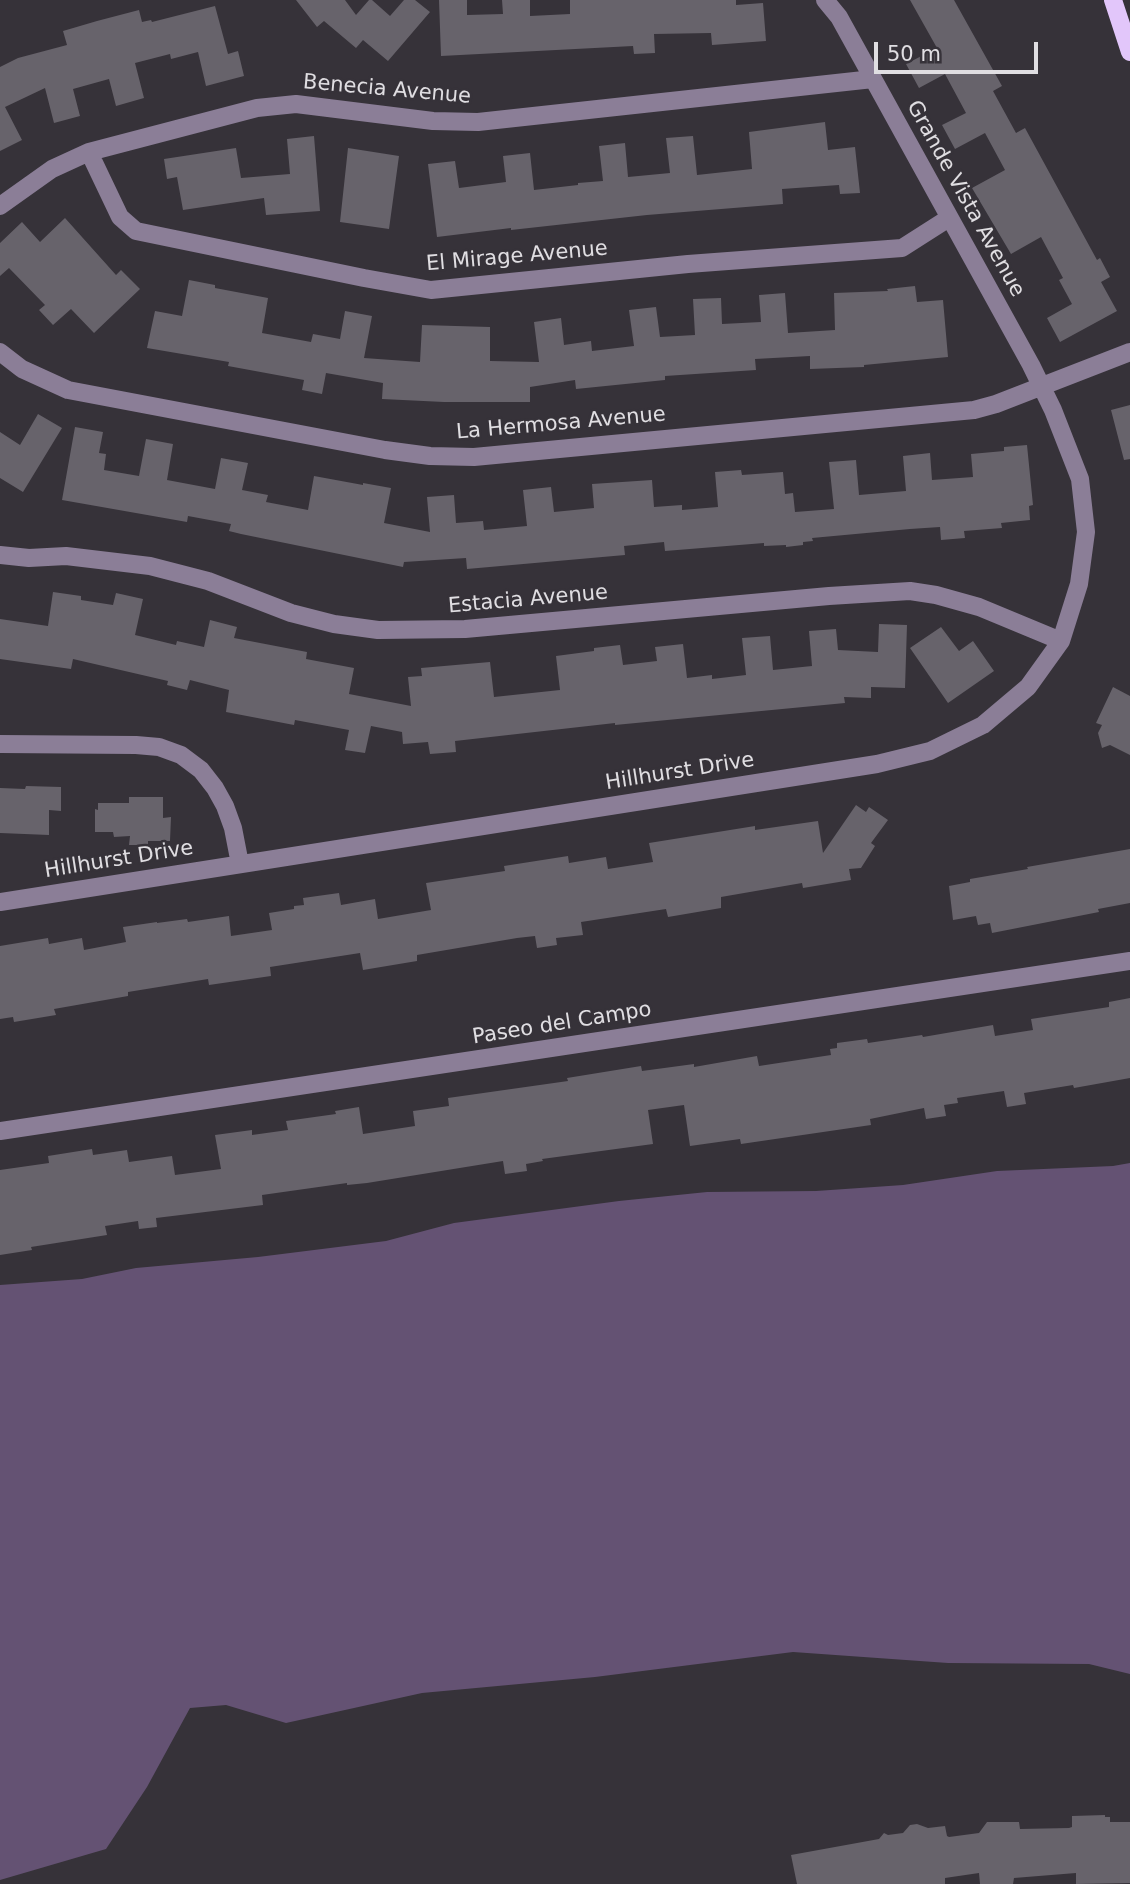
<!DOCTYPE html>
<style>
body{margin:0}
#map{position:relative;width:1130px;height:1884px;overflow:hidden;background:#363239;font-family:"DejaVu Sans",sans-serif}
canvas{display:block}
.scale{position:absolute;left:874px;top:42px;width:164px;height:32px;box-sizing:border-box;border:4px solid #e0dee2;border-top:0;padding-left:9px;font-size:21px;line-height:24px;white-space:nowrap;color:#e0dee2;-webkit-text-stroke:5px #363239;paint-order:stroke}
</style>
<div id="map">
<canvas width="1130" height="1884"></canvas>
<div class="scale">50 m</div>
</div>
<script>
const ctx = document.querySelector('canvas').getContext('2d');
ctx.lineJoin = 'round';
function fill(path, color) { ctx.fillStyle = color; ctx.fill(path, 'evenodd'); }
const toPath = rows => new Path2D(rows.map(r => 'M' + r).join(''));
function trace(path, color, width, dash) { ctx.strokeStyle = color; ctx.lineWidth = width; ctx.lineCap = dash ? 'butt' : 'round'; ctx.setLineDash(dash || []); ctx.stroke(path); }
function label(font, color, halo, rows, align = 'center') {
  ctx.font = font + ' "DejaVu Sans",sans-serif'; ctx.lineWidth = 5; ctx.setLineDash([]); ctx.textBaseline = 'middle'; ctx.strokeStyle = halo; ctx.fillStyle = color; for (const [text, x, y, turn = 0] of rows) {
    ctx.save(); ctx.translate(x, y); ctx.rotate((+turn || 0) * Math.PI / 180); ctx.textAlign = isNaN(turn) ? turn : align; if (halo) ctx.strokeText(text, 0, 0); ctx.fillText(text, 0, 0); ctx.restore();
  }
}
fill(toPath([
 [1130,1163,1130,1674,1089,1664,948,1663,793,1652,595,1677,422,1693,286,1723,226,1705,190,1708,147,1787,106,1849,0,1880,0,1285,82,1279,136,1268,258,1257,386,1241,454,1223,619,1201,707,1192,816,1191,903,1185,997,1171,1113,1166]
]), '#645273');
fill(toPath([
 [296,0,345,0,356,15,369,0,372,0,390,16,404,0,415,0,430,12,388,61,363,40,356,48,324,21,317,27],
 [439,0,467,0,467,15,503,14,502,0,530,0,530,16,570,14,570,0,736,0,736,5,763,3,766,41,712,45,711,33,654,34,655,53,634,54,633,46,441,56],
 [910,0,954,0,1002,86,993,91,1016,133,1025,128,1097,260,1100,258,1110,277,1101,282,1117,311,1060,342,1047,318,1072,304,1059,280,1063,278,1041,237,1011,254,972,188,1005,170,985,133,955,149,942,125,966,113,945,74,919,88,906,64,937,48],
 [215,6,228,54,238,51,244,76,206,86,198,52,171,59,170,54,135,63,144,98,116,106,109,79,73,89,80,116,54,123,45,88,5,107,22,140,0,151,0,67,18,58,67,45,63,31,97,21,139,10,142,22,151,20,152,22],
 [825,122,828,150,855,147,860,193,840,194,839,185,782,189,783,204,647,215,511,230,511,228,437,237,428,164,455,161,459,188,506,182,503,156,530,153,534,190,578,185,578,183,603,181,599,146,625,143,628,177,670,173,666,138,693,136,697,175,752,169,749,132],
 [314,136,320,211,266,215,264,198,183,210,177,177,167,179,164,159,236,148,241,178,290,174,287,139],
 [348,148,399,156,389,229,340,222],
 [65,218,116,275,121,270,140,289,94,333,71,309,53,325,39,310,45,305,9,268,0,276,0,243,22,222,40,242],
 [189,280,215,285,215,288,268,298,262,333,311,342,313,334,340,339,345,311,372,316,364,358,420,362,422,325,490,327,490,361,539,362,534,322,561,318,564,345,591,341,592,351,634,346,629,310,656,307,660,337,695,335,693,299,721,298,722,324,761,322,759,295,785,293,788,333,835,330,834,293,888,291,887,289,915,286,917,302,943,300,948,357,864,365,864,367,810,369,810,356,755,359,756,370,665,376,665,380,576,389,575,380,530,387,530,402,444,402,382,399,383,383,326,373,322,394,302,390,304,380,228,366,229,362,147,348,155,311,182,316],
 [1130,405,1130,459,1124,460,1111,410],
 [38,414,62,428,23,492,0,478,0,432,20,445],
 [75,427,103,432,99,453,106,454,104,470,139,476,146,439,173,444,167,480,215,489,221,458,248,463,242,490,268,495,266,502,308,510,314,476,363,485,363,483,391,488,384,523,430,532,427,497,454,495,456,523,483,521,484,530,527,526,523,490,551,487,554,512,594,508,592,484,652,480,654,507,682,505,682,510,718,507,715,472,741,470,742,475,783,472,785,494,793,493,795,512,834,509,829,462,856,460,859,495,906,491,903,456,930,453,932,480,973,477,971,454,1004,451,1004,447,1027,445,1033,505,1029,506,1030,520,1001,523,1002,528,964,531,965,538,941,540,940,527,910,529,812,538,813,541,803,542,803,545,786,547,786,545,764,546,764,543,665,551,664,542,624,546,625,555,467,569,466,558,404,562,403,567,241,534,229,531,231,524,188,516,187,522,62,500],
 [53,592,81,596,81,600,113,605,116,593,143,599,135,635,176,645,177,641,204,647,210,620,237,627,234,638,307,652,306,659,354,668,349,694,411,706,408,677,422,676,421,668,490,662,494,697,560,690,556,656,594,651,594,648,620,645,623,665,657,661,655,647,683,644,687,678,712,675,712,679,746,675,742,638,770,636,773,670,812,666,809,631,836,629,838,650,878,652,879,624,907,625,905,688,871,687,871,698,844,697,845,703,615,725,615,723,455,741,456,752,430,754,428,742,403,744,402,732,371,726,365,753,345,750,349,730,295,720,294,725,226,712,229,690,190,680,187,690,167,685,168,681,73,659,71,669,0,659,0,619,48,626],
 [941,627,959,651,973,641,994,671,948,703,910,648],
 [1113,687,1130,696,1130,755,1110,745,1102,748,1098,733,1102,725,1096,723],
 [26,786,61,787,61,811,49,810,49,835,0,833,0,788,25,789],
 [129,797,163,797,163,818,171,817,170,841,148,841,148,845,129,845,130,836,114,837,113,832,95,832,95,809,98,810,98,803,129,803],
 [856,805,866,812,869,807,888,820,871,843,875,846,861,868,849,869,851,880,803,888,802,883,721,897,721,908,668,917,666,909,581,922,583,935,556,938,557,945,537,948,535,936,517,938,417,955,417,961,363,970,360,953,270,967,271,976,209,985,208,979,128,992,128,996,54,1009,56,1015,14,1022,13,1017,0,1019,0,946,48,938,49,944,82,938,84,950,126,942,123,927,157,922,157,923,187,919,188,922,229,916,231,936,272,930,269,913,294,909,294,906,304,905,303,898,339,893,341,905,375,899,378,919,431,910,426,883,505,871,504,866,568,856,569,863,606,857,608,869,653,862,649,843,755,826,755,830,818,821,823,853],
 [1130,849,1130,903,1098,909,1099,912,992,933,990,923,978,925,976,916,953,920,949,886,970,882,970,879,1028,869,1027,867],
 [1130,998,1130,1078,1074,1088,1073,1085,1024,1093,1026,1104,1007,1107,1004,1091,957,1098,958,1103,944,1105,946,1116,926,1119,924,1108,870,1119,871,1125,741,1144,740,1139,690,1146,684,1105,648,1110,653,1144,542,1159,543,1161,526,1164,527,1171,505,1174,503,1161,367,1183,347,1185,347,1183,262,1195,263,1205,156,1218,157,1227,139,1229,138,1221,105,1226,107,1235,31,1247,32,1250,0,1255,0,1170,49,1163,48,1156,92,1149,93,1155,127,1150,129,1162,172,1156,175,1175,221,1169,215,1135,252,1130,252,1135,288,1130,286,1121,336,1114,335,1111,359,1107,363,1134,415,1126,413,1111,449,1106,448,1098,568,1081,567,1078,641,1066,642,1071,694,1064,694,1067,757,1056,759,1066,831,1055,830,1049,837,1048,837,1043,867,1039,868,1043,922,1035,923,1037,993,1025,995,1036,1033,1030,1031,1019,1109,1007,1109,1002],
 [1105,1815,1105,1817,1110,1817,1110,1822,1130,1822,1130,1883,1076,1884,1076,1873,1014,1878,1013,1884,980,1884,979,1873,945,1878,945,1884,797,1884,791,1855,879,1839,884,1833,888,1835,903,1833,910,1825,917,1824,928,1828,945,1826,947,1836,949,1837,979,1833,987,1822,1019,1822,1020,1829,1069,1828,1072,1827,1072,1816]
]), '#67636b');
trace(toPath([
 [89,152,120,217,136,231,364,278,431,290,688,264,902,248,949,218],
 [0,206,52,169,89,152,257,108,296,104,433,121,478,122,873,79],
 [0,352,22,369,68,390,385,450,430,456,474,457,974,410,996,404,1130,352],
 [0,555,29,558,66,556,150,566,208,581,291,613,334,624,378,630,465,629,829,596,910,591,936,595,979,607,1061,641],
 [0,744,136,745,159,747,181,755,201,770,215,788,225,806,233,828,240,864],
 [0,902,877,764,930,751,983,725,1028,687,1061,641,1079,584,1086,532,1080,479,1053,410,1031,365,839,17,825,0],
 [0,1131,1130,961]
]), '#8b7e97', 18);
trace(toPath([
 [1113,0,1130,52]
]), '#e2c6fa', 18);
label('21px', '#e0dee2', '#363239', [
 ["Benecia Avenue",387,90,5],
 ["Grande Vista Avenue",965,199,61],
 ["El Mirage Avenue",517,257,-5],
 ["La Hermosa Avenue",561,424,-5],
 ["Estacia Avenue",528,600,-5],
 ["Hillhurst Drive",680,772,-9],
 ["Hillhurst Drive",119,860,-9],
 ["Paseo del Campo",562,1024,-9]
]);
</script>
